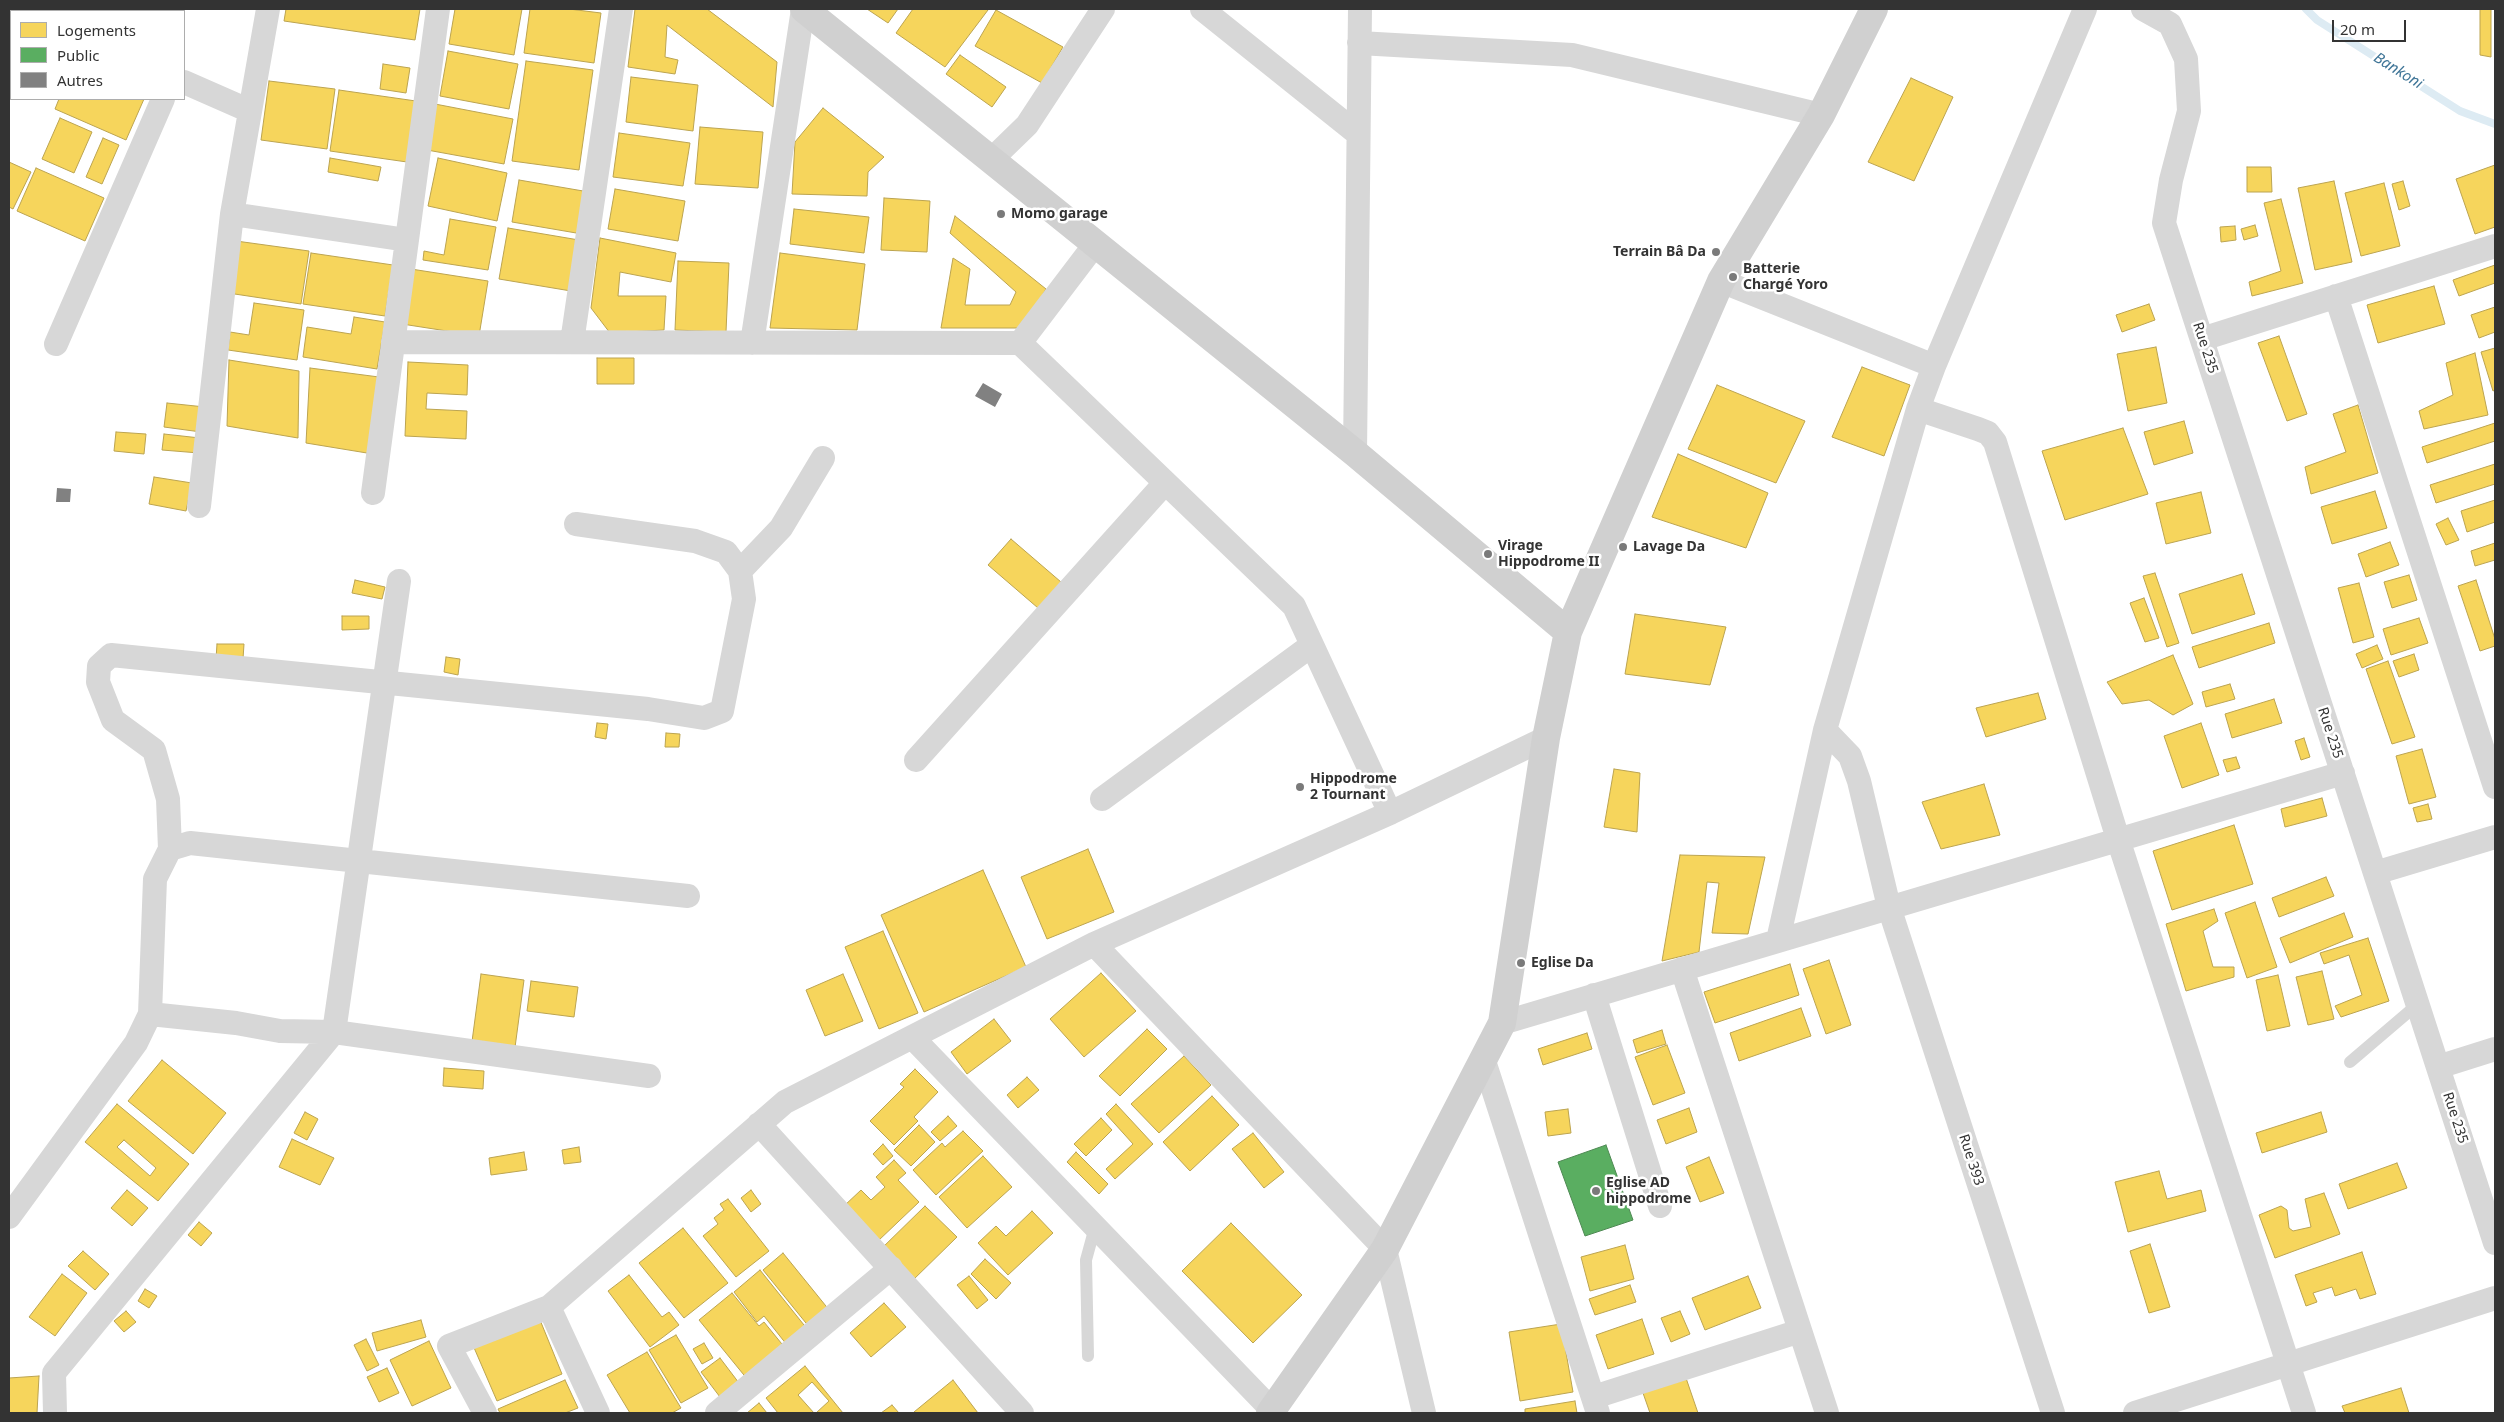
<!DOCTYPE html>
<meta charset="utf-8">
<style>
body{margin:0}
#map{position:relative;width:2504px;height:1422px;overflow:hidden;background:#fff;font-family:"Noto Sans",sans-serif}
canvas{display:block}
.frame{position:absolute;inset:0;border:10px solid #333;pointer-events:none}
.legend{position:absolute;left:10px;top:10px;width:175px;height:90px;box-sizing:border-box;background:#fff;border:1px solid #adadad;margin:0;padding:6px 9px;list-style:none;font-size:15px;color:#333}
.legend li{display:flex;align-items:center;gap:10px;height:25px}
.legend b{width:25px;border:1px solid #adadad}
.scale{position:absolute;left:2332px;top:20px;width:74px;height:22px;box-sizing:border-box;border:2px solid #333;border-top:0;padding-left:6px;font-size:15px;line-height:18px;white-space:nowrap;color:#333;-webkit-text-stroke:4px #fff;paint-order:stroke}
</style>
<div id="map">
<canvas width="2504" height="1422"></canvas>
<div class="frame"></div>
<ul class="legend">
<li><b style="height:14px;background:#f6d55c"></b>Logements</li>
<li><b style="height:14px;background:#5aae61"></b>Public</li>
<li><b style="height:14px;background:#818181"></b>Autres</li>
</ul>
<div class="scale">20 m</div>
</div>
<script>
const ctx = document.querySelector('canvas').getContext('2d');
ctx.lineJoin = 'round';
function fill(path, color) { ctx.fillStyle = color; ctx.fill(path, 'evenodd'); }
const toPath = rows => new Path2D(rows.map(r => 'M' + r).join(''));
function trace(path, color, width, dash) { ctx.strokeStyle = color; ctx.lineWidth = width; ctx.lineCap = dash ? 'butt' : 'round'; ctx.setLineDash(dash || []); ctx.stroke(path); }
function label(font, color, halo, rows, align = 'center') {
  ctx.font = font + ' "Noto Sans",sans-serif'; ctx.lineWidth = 5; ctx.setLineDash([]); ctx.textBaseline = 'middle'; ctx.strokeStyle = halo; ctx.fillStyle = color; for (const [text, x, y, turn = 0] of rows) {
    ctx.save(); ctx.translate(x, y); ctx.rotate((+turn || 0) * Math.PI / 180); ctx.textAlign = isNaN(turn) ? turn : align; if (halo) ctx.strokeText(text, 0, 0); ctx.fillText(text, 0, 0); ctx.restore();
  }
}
const homes = toPath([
 [286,9,420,9,415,40,284,21,286,9],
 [455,9,522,9,514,55,449,44,455,9],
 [530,9,569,9,601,13,594,63,524,53,530,9],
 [635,9,707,9,777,62,773,107,667,25,665,57,678,60,675,74,628,67,635,9],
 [867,9,898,9,888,23,867,9],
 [913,9,985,9,988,10,945,67,896,33,913,9],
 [2480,9,2491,9,2491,57,2480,55,2480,9],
 [996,10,1063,47,1042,83,975,46,996,10],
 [448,51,518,64,509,109,440,96,448,51],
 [960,55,1006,87,992,107,946,74,960,55],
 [526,61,593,70,579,170,512,161,526,61],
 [383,64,410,68,406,93,380,89,383,64],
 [631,77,698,85,693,131,626,122,631,77],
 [1911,78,1953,97,1914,181,1868,162,1911,78],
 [269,81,335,89,327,149,261,140,269,81],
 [339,90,416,101,407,162,330,151,339,90],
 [59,99,144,99,126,140,55,109,59,99],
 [435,104,513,119,504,164,427,150,435,104],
 [823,108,884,157,868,172,867,196,792,194,795,142,823,108],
 [60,118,92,132,74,173,42,159,60,118],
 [700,127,763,132,758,188,695,184,700,127],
 [619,133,690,143,683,186,613,177,619,133],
 [103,138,119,145,102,184,86,177,103,138],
 [330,158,381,167,378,181,328,172,330,158],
 [438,158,507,173,497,221,428,206,438,158],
 [9,162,31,172,13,209,9,207,9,162],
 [2495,165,2495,227,2475,234,2456,179,2495,165],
 [2247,167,2271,167,2272,192,2247,192,2247,167],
 [36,168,104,198,85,241,17,211,36,168],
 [519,180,589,192,582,234,512,222,519,180],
 [2334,181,2352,262,2315,270,2298,188,2334,181],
 [2403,181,2410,206,2399,210,2392,184,2403,181],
 [2384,183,2400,246,2361,256,2345,193,2384,183],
 [615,189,685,201,678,241,608,229,615,189],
 [884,198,930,201,927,252,881,250,884,198],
 [2281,199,2303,283,2252,296,2249,282,2281,271,2264,203,2281,199],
 [794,209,869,217,864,253,790,244,794,209],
 [955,216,1046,289,1023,328,941,328,953,258,970,269,965,305,1010,305,1016,292,950,233,955,216],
 [450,219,496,227,488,270,423,260,424,251,444,255,450,219],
 [2255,225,2258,236,2244,240,2241,229,2255,225],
 [2235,226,2236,240,2221,242,2220,227,2235,226],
 [508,228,579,240,571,291,499,279,508,228],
 [600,238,676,253,671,282,620,272,618,296,666,296,664,330,610,333,591,308,600,238],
 [236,241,309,251,301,304,228,293,236,241],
 [311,253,393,265,385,316,303,304,311,253],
 [780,253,865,264,857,330,770,328,780,253],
 [678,261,729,263,726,332,675,330,678,261],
 [2495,265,2495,283,2459,296,2453,280,2495,265],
 [411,269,488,281,479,336,402,324,411,269],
 [2434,286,2445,324,2378,343,2367,305,2434,286],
 [254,303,304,310,297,360,228,350,230,332,249,335,254,303],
 [2149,304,2155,320,2122,332,2116,315,2149,304],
 [2495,307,2495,332,2479,338,2471,315,2495,307],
 [354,317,385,322,377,369,303,357,307,327,351,334,354,317],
 [2279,336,2307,414,2287,421,2258,343,2279,336],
 [2156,347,2167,403,2128,411,2117,354,2156,347],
 [2495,348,2495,390,2493,391,2481,352,2495,348],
 [2475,353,2488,415,2424,429,2419,411,2453,395,2446,363,2475,353],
 [597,358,634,358,634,384,597,384,597,358],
 [229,360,299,371,298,438,227,426,229,360],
 [408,362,468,365,467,395,427,393,426,409,467,411,466,439,405,436,408,362],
 [1862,367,1910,385,1884,456,1832,437,1862,367],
 [310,368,379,377,373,454,306,443,310,368],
 [1717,385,1805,421,1776,483,1688,449,1717,385],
 [167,403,205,407,201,432,164,427,167,403],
 [2358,405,2378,473,2311,494,2305,467,2346,452,2333,414,2358,405],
 [2184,421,2193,453,2154,465,2144,432,2184,421],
 [2495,423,2495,441,2427,463,2422,447,2495,423],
 [2123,428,2148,494,2065,520,2042,451,2123,428],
 [116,432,146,434,144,454,114,451,116,432],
 [164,434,200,438,199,453,162,450,164,434],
 [1678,454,1768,493,1746,548,1652,517,1678,454],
 [2495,464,2495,484,2436,503,2430,485,2495,464],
 [154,477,192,483,186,511,149,504,154,477],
 [2375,491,2387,528,2332,544,2321,507,2375,491],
 [2201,492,2211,533,2166,544,2156,503,2201,492],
 [2495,500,2495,522,2467,532,2461,511,2495,500],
 [2448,518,2459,540,2446,545,2436,524,2448,518],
 [1011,539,1061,582,1038,608,988,565,1011,539],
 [2390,542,2399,565,2366,577,2358,554,2390,542],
 [2495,543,2495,560,2475,566,2471,551,2495,543],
 [2155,573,2179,643,2167,647,2143,576,2155,573],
 [2242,574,2255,614,2192,634,2179,594,2242,574],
 [2409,575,2417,600,2392,608,2384,582,2409,575],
 [355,580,385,587,382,599,352,593,355,580],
 [2476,580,2495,639,2495,646,2480,651,2458,586,2476,580],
 [2359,583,2374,637,2353,643,2338,588,2359,583],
 [2144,598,2159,638,2145,642,2130,603,2144,598],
 [1635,614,1726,627,1710,685,1625,674,1635,614],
 [342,616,369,616,369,629,342,630,342,616],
 [2419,618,2428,643,2391,655,2383,629,2419,618],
 [2269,623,2275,643,2199,668,2192,647,2269,623],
 [217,644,244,644,243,659,216,659,217,644],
 [2377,645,2383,659,2362,668,2356,654,2377,645],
 [2414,654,2419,670,2399,677,2393,661,2414,654],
 [2173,655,2193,704,2173,715,2149,700,2122,704,2107,682,2173,655],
 [446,657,460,659,458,675,444,672,446,657],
 [2388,661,2415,737,2392,744,2366,669,2388,661],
 [2230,684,2235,699,2206,707,2202,692,2230,684],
 [2038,693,2046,719,1986,737,1976,708,2038,693],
 [2274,699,2282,723,2232,738,2225,714,2274,699],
 [597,723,608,724,606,739,595,737,597,723],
 [2201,723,2219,775,2182,788,2164,736,2201,723],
 [666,733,680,734,679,747,665,747,666,733],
 [2304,738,2310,757,2301,760,2295,741,2304,738],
 [2422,749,2436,797,2409,804,2396,756,2422,749],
 [2236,757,2240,768,2227,772,2223,760,2236,757],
 [1614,769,1640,773,1637,832,1604,827,1614,769],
 [1984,784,2000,835,1941,849,1922,802,1984,784],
 [2322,798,2327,816,2285,827,2281,809,2322,798],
 [2428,804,2432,819,2417,822,2413,808,2428,804],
 [2234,825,2253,884,2172,910,2153,851,2234,825],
 [1088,849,1114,912,1047,939,1021,877,1088,849],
 [1680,855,1765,857,1748,934,1712,933,1719,883,1707,882,1699,952,1662,961,1680,855],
 [983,870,1026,967,924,1012,881,915,983,870],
 [2326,877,2334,896,2279,917,2272,898,2326,877],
 [2255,902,2277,967,2247,978,2225,913,2255,902],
 [2214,909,2218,921,2203,931,2213,967,2234,967,2234,977,2186,991,2166,924,2214,909],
 [2344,913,2353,937,2290,963,2280,938,2344,913],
 [883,931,918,1013,879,1029,845,947,883,931],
 [2368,938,2389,1001,2341,1017,2335,1006,2362,995,2349,955,2324,964,2320,953,2368,938],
 [1829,960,1851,1025,1826,1034,1803,969,1829,960],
 [1790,964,1799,995,1715,1023,1704,992,1790,964],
 [2322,971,2334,1019,2308,1025,2296,977,2322,971],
 [1101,973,1136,1011,1084,1057,1050,1019,1101,973],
 [481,974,524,980,514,1055,471,1049,481,974],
 [843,974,863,1021,825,1036,806,990,843,974],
 [2278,975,2290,1026,2267,1031,2256,980,2278,975],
 [531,981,578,987,574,1017,527,1011,531,981],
 [1801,1008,1811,1036,1739,1061,1730,1033,1801,1008],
 [994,1019,1011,1041,967,1074,951,1052,994,1019],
 [1147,1029,1167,1049,1120,1096,1099,1076,1147,1029],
 [1662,1030,1666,1044,1637,1053,1633,1040,1662,1030],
 [1587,1033,1592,1049,1543,1065,1538,1049,1587,1033],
 [1667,1045,1685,1093,1653,1105,1635,1057,1667,1045],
 [1184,1056,1211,1085,1159,1133,1131,1104,1184,1056],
 [162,1060,226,1113,193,1154,128,1101,162,1060],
 [444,1068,484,1071,483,1089,443,1086,444,1068],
 [915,1069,938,1092,914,1117,918,1121,894,1145,870,1121,904,1087,900,1084,915,1069],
 [1027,1077,1039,1090,1018,1108,1007,1095,1027,1077],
 [1212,1096,1239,1125,1190,1171,1163,1142,1212,1096],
 [117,1104,189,1164,158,1201,85,1142,117,1104],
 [124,1140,156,1168,150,1176,117,1147,124,1140],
 [1116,1104,1153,1144,1115,1179,1106,1169,1133,1144,1106,1114,1116,1104],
 [1689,1108,1697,1132,1666,1144,1657,1120,1689,1108],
 [1568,1109,1571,1133,1548,1136,1545,1112,1568,1109],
 [305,1112,318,1119,307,1140,294,1133,305,1112],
 [2321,1112,2327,1132,2262,1153,2256,1133,2321,1112],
 [948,1116,957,1126,940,1141,931,1132,948,1116],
 [1101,1118,1112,1130,1086,1156,1074,1144,1101,1118],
 [919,1125,935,1142,911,1166,894,1150,919,1125],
 [963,1131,983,1151,936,1195,913,1170,942,1143,945,1147,963,1131],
 [1253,1133,1284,1172,1264,1188,1232,1149,1253,1133],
 [292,1139,334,1158,320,1185,279,1167,292,1139],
 [883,1144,893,1156,883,1165,873,1154,883,1144],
 [579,1147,581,1162,564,1164,562,1150,579,1147],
 [524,1152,527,1170,491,1175,489,1158,524,1152],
 [1076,1152,1108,1184,1099,1194,1067,1162,1076,1152],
 [983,1156,1012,1187,967,1228,939,1197,983,1156],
 [1709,1157,1724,1193,1700,1202,1686,1167,1709,1157],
 [894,1160,906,1173,898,1180,919,1202,878,1241,844,1206,861,1190,871,1200,885,1187,876,1177,894,1160],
 [2397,1163,2407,1188,2348,1209,2339,1184,2397,1163],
 [2159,1171,2167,1199,2201,1190,2206,1211,2128,1232,2115,1182,2159,1171],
 [127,1190,148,1208,132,1226,111,1208,127,1190],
 [751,1190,761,1204,751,1212,741,1198,751,1190],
 [2324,1193,2340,1234,2275,1258,2259,1215,2281,1206,2287,1210,2289,1228,2293,1231,2311,1227,2305,1199,2324,1193],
 [728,1199,769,1251,736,1277,703,1236,718,1224,714,1218,724,1210,720,1204,728,1199],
 [925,1206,957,1237,911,1282,879,1251,925,1206],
 [1032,1211,1053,1233,1008,1275,978,1243,996,1226,1006,1236,1032,1211],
 [199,1222,212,1233,201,1246,188,1235,199,1222],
 [1231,1223,1302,1295,1253,1343,1182,1271,1231,1223],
 [683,1228,728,1283,684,1318,639,1263,683,1228],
 [2150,1244,2170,1307,2149,1313,2130,1251,2150,1244],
 [1625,1245,1634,1279,1590,1291,1581,1257,1625,1245],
 [83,1251,109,1274,95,1290,68,1266,83,1251],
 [2362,1252,2376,1294,2360,1299,2356,1289,2335,1296,2332,1287,2313,1293,2317,1302,2306,1306,2295,1275,2362,1252],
 [783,1253,830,1311,810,1328,763,1270,783,1253],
 [985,1259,1011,1283,996,1299,971,1274,985,1259],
 [760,1270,808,1330,787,1345,764,1316,757,1322,734,1292,760,1270],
 [62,1274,87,1293,55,1336,29,1317,62,1274],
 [629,1275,662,1317,669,1312,679,1325,650,1347,608,1291,629,1275],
 [969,1276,988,1300,977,1309,957,1285,969,1276],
 [1748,1276,1761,1308,1705,1330,1692,1298,1748,1276],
 [1630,1285,1636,1302,1595,1315,1589,1299,1630,1285],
 [145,1289,157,1296,149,1308,138,1301,145,1289],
 [732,1293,759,1326,764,1322,786,1349,748,1380,699,1320,732,1293],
 [884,1303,906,1327,871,1357,850,1333,884,1303],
 [126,1311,136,1322,124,1332,114,1321,126,1311],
 [1680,1311,1690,1334,1671,1342,1661,1318,1680,1311],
 [538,1315,562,1374,497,1401,472,1343,538,1315],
 [1642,1319,1654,1354,1608,1369,1596,1335,1642,1319],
 [421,1320,426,1337,377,1351,372,1333,421,1320],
 [1561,1324,1573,1392,1520,1401,1509,1332,1561,1324],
 [676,1335,708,1388,681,1403,649,1350,676,1335],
 [366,1339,379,1365,367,1371,354,1345,366,1339],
 [429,1341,451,1388,412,1406,390,1360,429,1341],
 [704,1343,713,1358,702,1364,693,1349,704,1343],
 [647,1352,681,1408,672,1413,630,1413,607,1375,647,1352],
 [720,1358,739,1383,720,1397,701,1372,720,1358],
 [805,1366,843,1413,816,1413,829,1401,812,1382,798,1395,814,1413,778,1413,766,1398,805,1366],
 [387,1368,399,1393,379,1402,367,1377,387,1368],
 [39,1376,37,1413,9,1413,9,1378,39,1376],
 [1686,1378,1698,1413,1650,1413,1643,1393,1686,1378],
 [565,1380,578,1408,565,1413,500,1413,498,1409,565,1380],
 [953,1380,978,1413,915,1413,914,1412,953,1380],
 [2401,1388,2409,1413,2345,1413,2342,1406,2401,1388],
 [1575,1401,1577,1413,1525,1413,1525,1409,1575,1401],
 [759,1403,767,1413,747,1413,759,1403],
 [892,1405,899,1413,881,1413,892,1405]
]);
fill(homes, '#f6d55c');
trace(homes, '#bca450', 1);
const public = toPath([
 [1606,1145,1633,1220,1585,1236,1558,1162,1606,1145]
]);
fill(public, '#5aae61');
trace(public, '#4e8953', 1);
trace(toPath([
 [2306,9,2317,20,2460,111,2495,124]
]), '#ddebf3', 8);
fill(toPath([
 [983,383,1002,394,995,407,975,396],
 [57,488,71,489,70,502,56,502]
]), '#818181');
trace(toPath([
 [2350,1062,2418,1004],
 [1088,1356,1086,1260,1095,1227]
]), '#d7d7d7', 12);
trace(toPath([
 [10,9,16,11],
 [1202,9,1358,134],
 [2143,9,2170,24,2186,59,2189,111,2171,180,2164,223,2495,1243],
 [1359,43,1572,55,1821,115],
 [184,82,250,111],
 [992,159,1027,125,1103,9],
 [232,214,407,240],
 [1721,281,1934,366],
 [2336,296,2495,787],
 [2202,339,2495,246],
 [393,342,1020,343,1294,606,1390,813],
 [572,342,621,9],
 [752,343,803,9],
 [1020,343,1096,243],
 [56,344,163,99],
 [1918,409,1978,429,1988,433,1995,442,2118,839,2304,1413],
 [1355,453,1360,9],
 [373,493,438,9],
 [199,506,232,214,268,9],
 [740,571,781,528,823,458],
 [1825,730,1850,756,1859,781,1889,907,2053,1413],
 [916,760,1165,483],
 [1102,799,1312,645],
 [170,849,168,799,154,750,113,720,98,682,99,666,111,655,648,709,704,718,722,711,744,599,740,571,726,552,695,541,576,524],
 [2375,873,2495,837],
 [1778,940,1825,730,1918,409,1934,366,2085,9],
 [1094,944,1385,1249,1424,1413],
 [1682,969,1827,1413],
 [1594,995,1660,1206],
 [150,1014,155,879,170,849,190,843,688,896],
 [1502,1023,2343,773],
 [912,1037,1272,1410],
 [1483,1058,1598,1413],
 [2438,1067,2495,1049],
 [759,1124,1022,1413],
 [9,1217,136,1043,150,1014,236,1023,280,1031,334,1032,649,1076],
 [549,1307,598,1413],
 [1594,1397,1800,1331],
 [55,1413,54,1373,334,1032,399,581],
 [485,1413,449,1346,549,1307,785,1102,1094,944,1390,813,1546,738],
 [717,1413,891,1268],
 [2135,1413,2495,1298]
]), '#d7d7d7', 24);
trace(toPath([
 [804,9,1355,453,1568,632],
 [1270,1413,1385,1249,1502,1023,1546,738,1568,632,1721,281,1821,115,1874,9]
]), '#d0d0d0', 28);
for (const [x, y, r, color] of [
 [1001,214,5,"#7a7a7a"],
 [1716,252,5,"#7a7a7a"],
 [1733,277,5,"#7a7a7a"],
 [1623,547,5,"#7a7a7a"],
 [1488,554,5,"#7a7a7a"],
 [1300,787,5,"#7a7a7a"],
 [1521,963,5,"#7a7a7a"],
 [1596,1191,5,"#7a7a7a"]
]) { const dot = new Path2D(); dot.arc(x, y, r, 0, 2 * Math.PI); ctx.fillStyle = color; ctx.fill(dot); trace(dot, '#fff', 2); }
label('bold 14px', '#333', '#fff', [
 ["Momo garage",1011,214],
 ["Terrain Bâ Da",1706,252,"right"],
 ["Batterie",1743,269],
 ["Chargé Yoro",1743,285],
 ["Virage",1498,546],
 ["Hippodrome II",1498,562],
 ["Lavage Da",1633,547],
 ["Hippodrome",1310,779],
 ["2 Tournant",1310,795],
 ["Eglise Da",1531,963],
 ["Eglise AD",1606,1183],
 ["hippodrome",1606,1199]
], 'left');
label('14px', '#333', '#fff', [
 ["Rue 235",2205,348,72],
 ["Rue 235",2330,733,72],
 ["Rue 235",2455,1118,72],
 ["Rue 393",1971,1160,72]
]);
label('italic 15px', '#3f7597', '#fff', [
 ["Bankoni",2398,71,32]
]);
</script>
